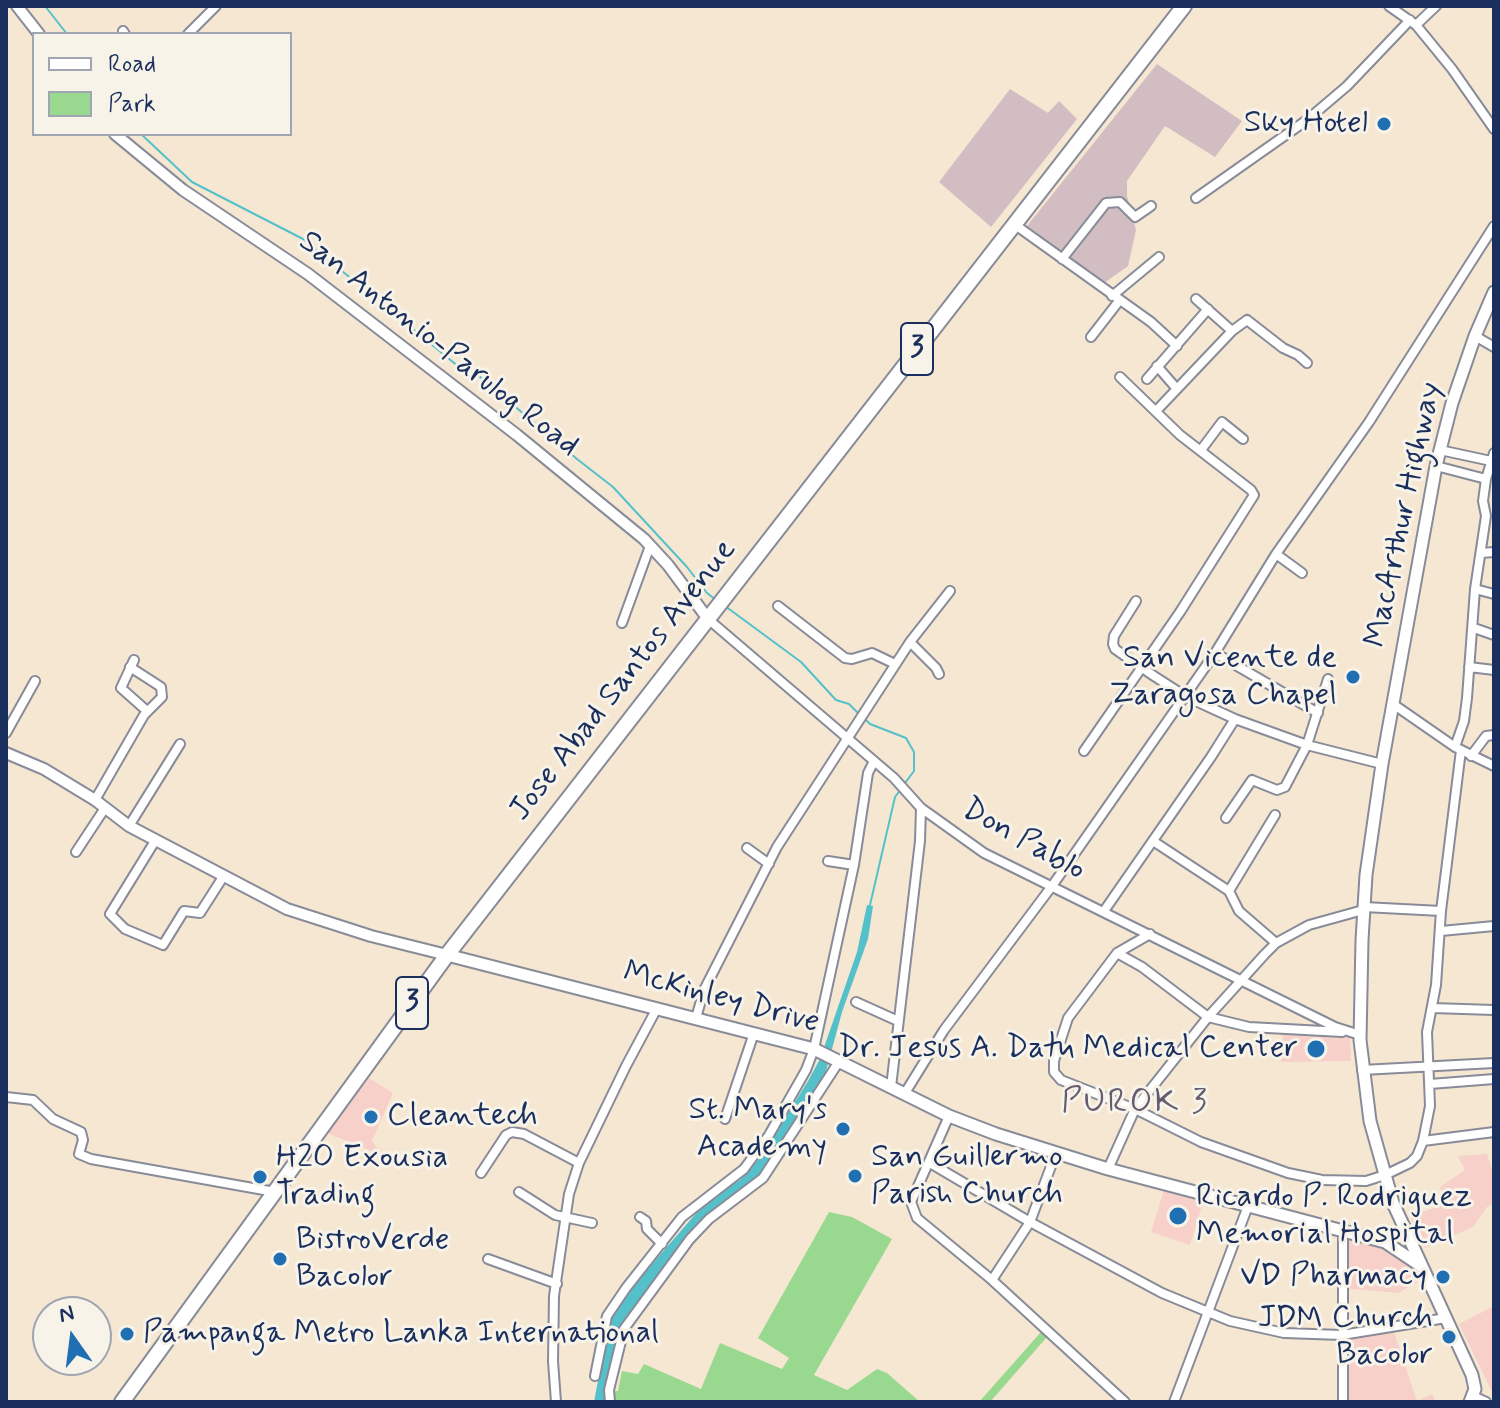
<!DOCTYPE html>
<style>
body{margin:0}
#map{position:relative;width:1500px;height:1408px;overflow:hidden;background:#f6e7d3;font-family:Mynerve,sans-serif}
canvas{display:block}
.frame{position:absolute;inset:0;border:8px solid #1b2f5e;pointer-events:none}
.legend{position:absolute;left:32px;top:32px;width:260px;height:104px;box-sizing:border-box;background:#f7f3e8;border:2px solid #9fa5b1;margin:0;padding:10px 14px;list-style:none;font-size:24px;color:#1b2f5e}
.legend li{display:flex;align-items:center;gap:16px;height:40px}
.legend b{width:40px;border:2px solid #9fa5b1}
.north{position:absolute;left:32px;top:1296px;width:80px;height:80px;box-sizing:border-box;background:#f7f3e8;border:2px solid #9fa5b1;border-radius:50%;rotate:346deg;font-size:22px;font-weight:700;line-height:32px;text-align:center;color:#1b2f5e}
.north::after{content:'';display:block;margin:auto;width:28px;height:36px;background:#1f6fb2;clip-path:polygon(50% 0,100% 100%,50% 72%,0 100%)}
</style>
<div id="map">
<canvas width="1500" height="1408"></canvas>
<div class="frame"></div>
<ul class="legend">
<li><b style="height:10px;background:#fff"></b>Road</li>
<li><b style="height:22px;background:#99d98f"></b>Park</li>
</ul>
<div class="north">N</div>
</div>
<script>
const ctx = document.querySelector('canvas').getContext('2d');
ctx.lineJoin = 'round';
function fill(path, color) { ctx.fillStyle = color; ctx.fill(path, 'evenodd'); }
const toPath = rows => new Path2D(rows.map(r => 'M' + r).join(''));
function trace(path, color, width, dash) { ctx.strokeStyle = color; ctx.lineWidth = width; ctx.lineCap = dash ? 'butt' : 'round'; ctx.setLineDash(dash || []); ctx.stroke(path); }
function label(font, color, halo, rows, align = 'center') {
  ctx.font = font + ' Mynerve,sans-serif'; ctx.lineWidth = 6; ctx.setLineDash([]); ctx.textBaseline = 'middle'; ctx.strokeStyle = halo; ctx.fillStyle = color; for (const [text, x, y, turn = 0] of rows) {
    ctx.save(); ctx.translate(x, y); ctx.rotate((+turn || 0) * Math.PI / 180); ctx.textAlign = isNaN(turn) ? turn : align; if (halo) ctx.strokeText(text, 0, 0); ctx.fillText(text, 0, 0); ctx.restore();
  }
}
fill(toPath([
 [1283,1032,1350,1036,1351,1061,1281,1062],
 [369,1078,393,1093,372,1141,377,1148,376,1153,327,1133],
 [1487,1154,1494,1177,1494,1203,1487,1207,1473,1227,1425,1248,1410,1217,1446,1203,1440,1187,1465,1170,1458,1156],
 [1165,1187,1204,1199,1190,1245,1151,1232],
 [1346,1239,1389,1245,1422,1271,1418,1282,1398,1293,1342,1288],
 [1494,1306,1494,1396,1459,1324],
 [1394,1332,1417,1401,1432,1394,1436,1402,1348,1402,1346,1339]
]), '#f7d0ca');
fill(toPath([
 [1157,64,1242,121,1215,157,1165,126,1127,181,1127,196,1136,230,1128,266,1104,283,1027,226],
 [1010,89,1048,113,1059,101,1077,119,991,227,939,182]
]), '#d2bec2');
fill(toPath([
 [829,1212,852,1217,892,1239,814,1375,847,1390,877,1369,887,1373,920,1402,611,1402,613,1391,618,1391,622,1371,638,1374,644,1364,701,1389,720,1343,782,1369,789,1358,758,1338],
 [1041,1332,1047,1337,990,1402,979,1402]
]), '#99d98f');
fill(toPath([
 [867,905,873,906,868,939,842,1012,825,1075,764,1173,670,1260,622,1324,616,1335,604,1402,594,1402,609,1321,640,1278,705,1203,740,1180,760,1158,808,1081,820,1059,857,952]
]), '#54c1ca');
trace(toPath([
 [45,6,67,34],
 [141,134,192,182,303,239,459,367,473,371,577,459,613,487,687,567,707,593,716,600],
 [725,606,801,662,836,700,849,704,859,714],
 [864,718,870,724,906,738,914,752,914,771,905,783],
 [870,905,895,797,901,789]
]), '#54c1ca', 2);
const minor = toPath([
 [1389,6,1416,25,1452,69,1494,129],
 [1416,25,1436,6],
 [123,31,125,34],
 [188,34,216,6],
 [1196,198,1307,120,1347,86,1410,20],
 [1014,224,1151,322,1177,346],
 [1062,259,1106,203,1120,202,1135,217,1151,206],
 [1112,296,1159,257],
 [1196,299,1232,331],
 [1475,336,1494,347],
 [1091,337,1119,301],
 [1157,366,1177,389],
 [1147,379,1208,309],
 [1157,410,1232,331,1247,320,1283,348,1298,355,1307,363],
 [1201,450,1222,422,1243,439],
 [1440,450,1491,461],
 [1436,466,1486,479,1483,501,1486,516,1475,589,1467,698,1464,721,1455,747],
 [1486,479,1494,453],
 [1481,553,1494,552],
 [1276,554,1302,573],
 [1475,589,1494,594],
 [1136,601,1114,636,1113,644,1115,649,1154,676,1185,696,1235,719,1307,745,1382,764],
 [778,606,845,658,852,659,872,653,895,664],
 [708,619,894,778,921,808,984,853,1335,1027,1360,1035],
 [622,623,650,546],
 [1474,628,1494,635],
 [910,642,936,668,939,674],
 [1215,653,1318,713],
 [134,660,121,688,147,711],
 [1469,667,1494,670],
 [1393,704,1455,747,1494,766],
 [6,733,35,681],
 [1084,751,1180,612,1254,495,1251,490,1180,435,1120,377],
 [1471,756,1486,736,1494,735],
 [95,800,144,715,162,697,161,687,130,667],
 [1226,818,1252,780,1277,790,1285,787,1307,745,1328,679],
 [129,826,180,744],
 [155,841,110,914,125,929,163,945,184,911,200,913,223,877],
 [1153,841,1229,891,1275,815],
 [747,848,769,864],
 [76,852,105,808],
 [828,861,854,865],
 [1229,891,1239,911,1276,943],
 [1364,907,1441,911],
 [1104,911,1211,757,1235,719],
 [1441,931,1494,926],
 [1150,934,1117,953,1068,1018,1054,1061,1054,1072,1061,1080,1135,1109,1201,1142,1288,1173,1322,1180,1366,1181,1385,1175,1410,1163,1417,1156,1423,1141,1430,1106,1427,1032,1436,985,1441,911,1461,750],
 [1117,953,1142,967,1208,1017,1249,1027,1342,1032],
 [856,1002,898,1021],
 [1432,1008,1494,1010],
 [696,1018,704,990,777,847,910,642,950,591],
 [1362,1070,1494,1063],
 [1430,1084,1494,1079],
 [891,1087,920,841,921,808],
 [905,1093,944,1030,1052,886,1215,653,1276,554,1369,422,1494,226],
 [6,1097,33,1100,53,1119,81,1132,83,1140,79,1154,91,1159,275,1192],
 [949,1116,911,1202,917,1218,992,1280,1125,1402],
 [725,1119,754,1033],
 [1423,1141,1494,1132],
 [930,1163,1030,1222,1162,1293,1230,1321,1284,1333,1342,1335,1446,1318],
 [1108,1169,1135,1109,1208,1017,1265,954,1276,943,1309,925,1363,910],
 [481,1173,506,1135,512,1132,524,1134,579,1163],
 [519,1192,555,1215,592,1223],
 [640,1217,646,1221,647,1229,662,1244],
 [1343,1232,1343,1402],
 [488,1259,557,1284],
 [992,1280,1030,1222,1056,1153],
 [595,1376,607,1316,626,1288,682,1217,744,1169,769,1135,806,1070,814,1049,854,865,868,773,874,761],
 [1473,1396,1486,1402],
 [556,1402,553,1361,554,1296,569,1194,579,1163,626,1066,656,1010],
 [610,1402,609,1390,624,1329,690,1239,709,1219,763,1178,840,1060],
 [1174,1402,1248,1206]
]);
const tertiary = toPath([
 [17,6,39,34],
 [115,134,183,190,308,274,517,435,644,539,668,565,708,619],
 [6,753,44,769,95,800,129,826,287,909,371,936,447,955]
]);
const secondary = toPath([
 [447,955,814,1049,949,1116,996,1134,1108,1169,1385,1242,1421,1266],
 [1470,1402,1475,1389,1472,1375,1393,1203,1370,1121,1360,1040,1362,940,1366,875,1382,764,1436,466,1452,403,1475,336,1494,292]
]);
const trunk = toPath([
 [122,1402,447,955,1184,6]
]);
trace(minor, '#888b98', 12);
trace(tertiary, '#888b98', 14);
trace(secondary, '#888b98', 15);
trace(trunk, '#888b98', 18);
trace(minor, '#fff', 8);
trace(tertiary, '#fff', 10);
trace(secondary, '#fff', 11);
trace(trunk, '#fff', 14);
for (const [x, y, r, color] of [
 [1384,124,8,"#1f6fb2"],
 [1353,677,8,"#1f6fb2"],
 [1316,1049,10,"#1f6fb2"],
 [371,1117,8,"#1f6fb2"],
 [843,1129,8,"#1f6fb2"],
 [855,1176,8,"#1f6fb2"],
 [260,1177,8,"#1f6fb2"],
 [1178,1216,10,"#1f6fb2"],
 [280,1259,8,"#1f6fb2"],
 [1443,1277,8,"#1f6fb2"],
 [127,1334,8,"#1f6fb2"],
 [1449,1337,8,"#1f6fb2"]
]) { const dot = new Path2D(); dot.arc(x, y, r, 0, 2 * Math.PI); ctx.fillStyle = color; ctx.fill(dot); trace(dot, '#f7f3e8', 3); }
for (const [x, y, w] of [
 [917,349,32],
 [412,1003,32]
]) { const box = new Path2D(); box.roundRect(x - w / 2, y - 26, w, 52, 6); ctx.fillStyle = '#f7f3e8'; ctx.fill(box); trace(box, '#1b2f5e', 2); }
label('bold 30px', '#1b2f5e', null, [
 ["3",917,349],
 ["3",412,1003]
]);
label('32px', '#1b2f5e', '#f7f3e8', [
 ["Sky Hotel",1368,124],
 ["San Vicente de",1337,659],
 ["Zaragosa Chapel",1337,696],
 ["Dr. Jesus A. Datu Medical Center",1298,1049],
 ["St. Mary's",827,1111],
 ["Academy",827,1148],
 ["Cleantech",387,1117,"left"],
 ["San Guillermo",871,1158,"left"],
 ["Parish Church",871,1195,"left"],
 ["H2O Exousia",276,1159,"left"],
 ["Trading",276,1196,"left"],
 ["Ricardo P. Rodriguez",1196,1198,"left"],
 ["Memorial Hospital",1196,1235,"left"],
 ["BistroVerde",296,1241,"left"],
 ["Bacolor",296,1278,"left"],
 ["VD Pharmacy",1427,1277],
 ["JDM Church",1433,1319],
 ["Bacolor",1433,1356],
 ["Pampanga Metro Lanka International",143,1334,"left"]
], 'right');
label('32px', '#1b2f5e', '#f7f3e8', [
 ["San Antonio-Parulog Road",438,345,38],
 ["MacArthur Highway",1405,515,-78],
 ["Jose Abad Santos Avenue",624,681,-52],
 ["Don Pablo",1023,841,29],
 ["McKinley Drive",721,999,15]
]);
ctx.letterSpacing = '2px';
label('34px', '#665c71', '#f7f3e8', [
 ["PUROK 3",1135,1104]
]);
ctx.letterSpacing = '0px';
</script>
